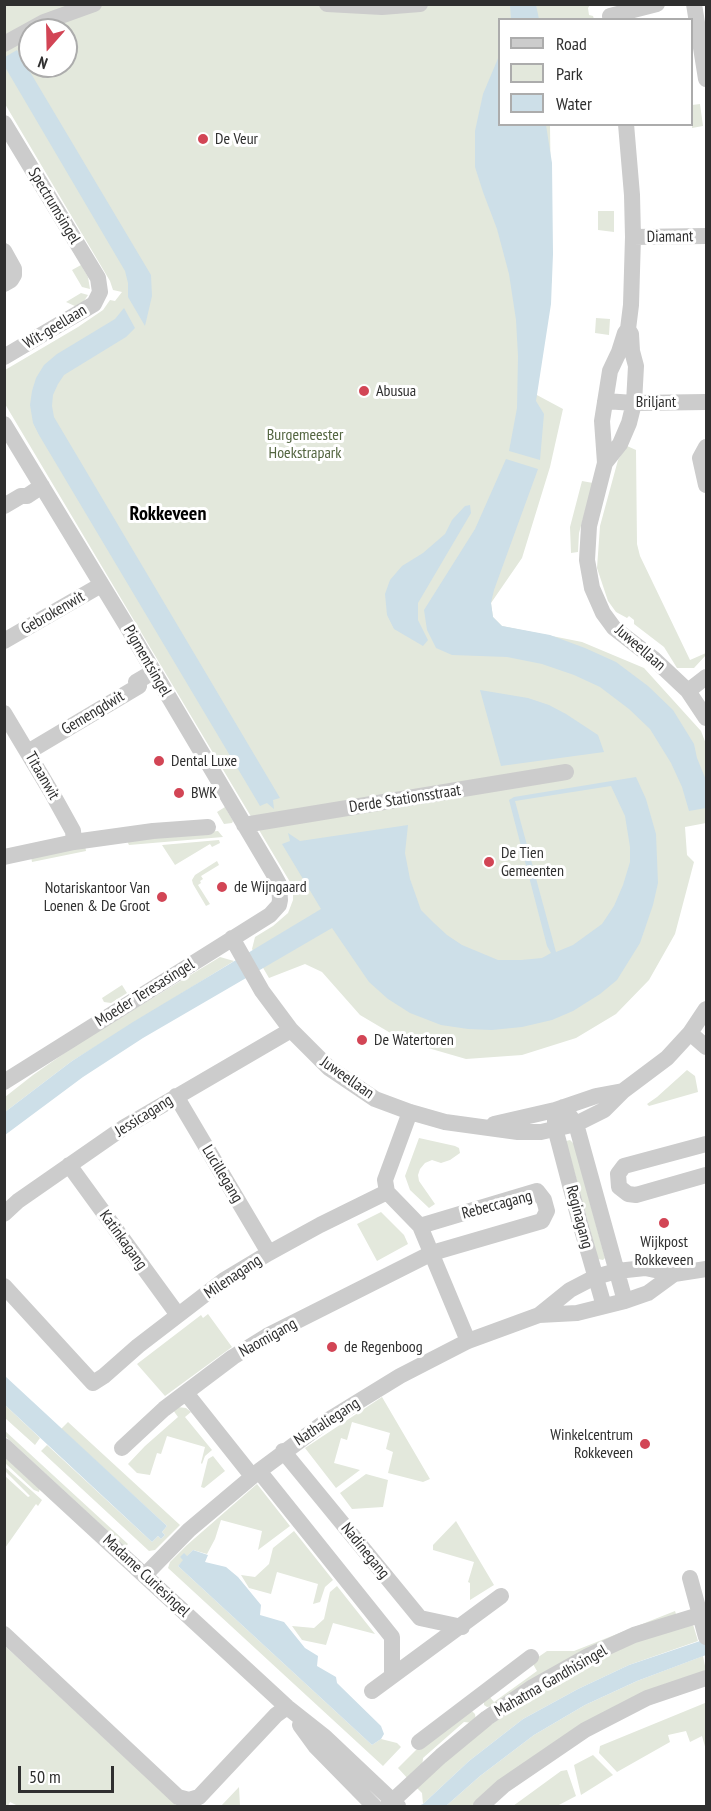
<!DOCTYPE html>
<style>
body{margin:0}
#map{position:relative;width:711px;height:1811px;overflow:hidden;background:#fff;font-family:"PT Sans Narrow",sans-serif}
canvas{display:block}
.frame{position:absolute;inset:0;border:6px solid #2f2f2f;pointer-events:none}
.legend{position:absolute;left:498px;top:18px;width:195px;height:108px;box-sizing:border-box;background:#fff;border:2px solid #acacac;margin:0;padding:8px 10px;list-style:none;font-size:18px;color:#2f2f2f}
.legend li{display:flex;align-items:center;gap:12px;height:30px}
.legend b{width:30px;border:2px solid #acacac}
.north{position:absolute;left:18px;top:18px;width:60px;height:60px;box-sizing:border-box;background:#fff;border:2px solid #acacac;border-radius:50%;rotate:200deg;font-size:16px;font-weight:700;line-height:24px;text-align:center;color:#2f2f2f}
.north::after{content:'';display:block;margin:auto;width:21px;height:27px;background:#d24555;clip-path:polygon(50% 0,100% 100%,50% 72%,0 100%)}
.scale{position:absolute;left:18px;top:1766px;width:96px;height:27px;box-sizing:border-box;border:3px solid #2f2f2f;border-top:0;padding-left:8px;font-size:18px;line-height:21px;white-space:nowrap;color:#2f2f2f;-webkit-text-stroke:4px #fff;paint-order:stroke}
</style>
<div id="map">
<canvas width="711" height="1811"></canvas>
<div class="frame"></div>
<ul class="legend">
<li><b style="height:8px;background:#ccc"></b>Road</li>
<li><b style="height:16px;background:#e3e8dc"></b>Park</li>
<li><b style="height:16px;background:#cddfe8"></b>Water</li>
</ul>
<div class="north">N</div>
<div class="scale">50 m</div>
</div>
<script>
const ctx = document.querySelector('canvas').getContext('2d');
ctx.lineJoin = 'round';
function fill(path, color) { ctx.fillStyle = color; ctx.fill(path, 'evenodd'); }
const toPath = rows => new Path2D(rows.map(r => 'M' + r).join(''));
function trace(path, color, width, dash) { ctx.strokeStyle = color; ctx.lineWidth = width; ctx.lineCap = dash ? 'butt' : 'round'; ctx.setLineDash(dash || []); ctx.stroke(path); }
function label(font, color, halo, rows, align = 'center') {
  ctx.font = font + ' "PT Sans Narrow",sans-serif'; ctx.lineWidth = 6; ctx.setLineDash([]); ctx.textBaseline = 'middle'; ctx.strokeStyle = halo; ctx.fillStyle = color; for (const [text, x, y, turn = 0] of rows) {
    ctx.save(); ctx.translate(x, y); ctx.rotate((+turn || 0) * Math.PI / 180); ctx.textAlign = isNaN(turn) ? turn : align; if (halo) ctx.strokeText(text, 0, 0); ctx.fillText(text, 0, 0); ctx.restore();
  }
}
fill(toPath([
 [5,5,590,5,588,8,589,15,593,16,594,19,500,20,500,124,550,125,552,278,535,394,563,409,550,467,522,558,491,603,493,617,502,626,582,642,644,668,701,731,706,744,706,823,685,827,687,855,694,862,675,934,649,980,616,1014,576,1038,522,1055,466,1059,404,1041,360,1015,322,972,305,964,269,978,252,949,255,937,273,926,288,913,293,900,293,887,5,404,5,370,78,327,103,310,110,300,115,301,122,292,113,290,110,281,5,104],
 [30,30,66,30,66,66,30,66],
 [700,104,703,126,692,128,692,105],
 [598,211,614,211,614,232,598,230],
 [81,265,88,277,90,289,82,287,72,270],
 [81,293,88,295,84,301,77,307,66,302],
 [596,318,610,319,609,335,595,333],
 [627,446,636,450,637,544,640,556,690,660,706,653,706,655,694,668,677,668,664,647,634,624,634,620,629,616,627,618,616,612,608,601,597,568,600,526,618,460],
 [582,481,593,483,579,533,578,552,571,553,570,527],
 [225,807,233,821,232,823,224,824,217,812],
 [218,831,223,837,129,845,126,839],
 [219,840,220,843,212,847,210,844,175,865,162,845],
 [85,845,86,851,32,862,31,856],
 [217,861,219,865,201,876,203,879,200,881,201,883,198,885,210,904,206,906,193,884,192,880,195,875],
 [220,957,234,961,72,1061,5,1112,5,1097,33,1075,79,1043],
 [122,985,127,993,111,1003,104,1002,102,998],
 [687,1070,695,1076,698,1092,649,1106,647,1104,657,1097],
 [419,1138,455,1146,459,1148,460,1153,450,1160,441,1163,432,1160,425,1163,420,1169,418,1175,419,1181,435,1204,429,1208,410,1190,405,1176],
 [570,1140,574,1144,605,1258,603,1260,598,1259,566,1141],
 [381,1212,404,1235,408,1244,377,1261,357,1224],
 [208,1314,232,1347,165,1396,137,1364,201,1315,203,1318],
 [382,1397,430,1479,423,1482,388,1473,393,1452,386,1449,390,1433,352,1422,347,1440,341,1438,334,1463,360,1470,336,1488,305,1448],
 [5,1405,40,1438,35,1445,5,1418],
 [177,1407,186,1408,191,1412,185,1417,212,1450,205,1456,202,1464,201,1463,205,1447,167,1436,161,1454,157,1453,150,1475,137,1473,128,1464,145,1446,178,1417,173,1410],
 [68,1422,180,1525,155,1550,149,1551,41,1451,47,1445,152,1542,158,1536,161,1539,165,1535,162,1532,167,1526,61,1429],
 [4,1430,128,1544,125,1547,5,1436],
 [4,1454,40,1487,39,1492,34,1490,5,1463],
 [213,1456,225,1471,204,1488,201,1487,208,1459],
 [5,1467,42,1500,38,1506,36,1504,5,1548,5,1476,28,1497,30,1496,5,1471],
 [366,1474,388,1480,383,1507,352,1509,340,1493],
 [257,1484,290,1526,258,1550,262,1531,221,1520,215,1539,207,1554,193,1550,178,1566,372,1745,381,1739,397,1743,401,1747,383,1766,168,1568,170,1562,187,1545],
 [456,1521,494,1585,470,1600,470,1583,468,1582,474,1562,433,1550,433,1545],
 [294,1531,333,1580,325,1587,320,1602,313,1604,318,1584,277,1572,271,1594,249,1588,241,1575,255,1577,269,1564,273,1548],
 [337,1586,375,1634,333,1623,326,1645,302,1640,292,1626,314,1628,324,1619,330,1592],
 [675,1611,676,1614,493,1706,487,1707,484,1705,484,1700,489,1696,494,1702,537,1671,533,1664,534,1660,547,1651,574,1651],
 [692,1621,698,1641,629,1665,578,1689,523,1719,469,1761,423,1804,422,1793,415,1786,453,1752,543,1687,644,1637],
 [4,1645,176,1805,184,1806,18,1806,10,1802,8,1806,5,1806],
 [703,1656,706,1671,641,1693,476,1806,446,1806,480,1776,534,1735,585,1705,637,1681],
 [705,1703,706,1708,706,1750,702,1736,690,1742,686,1731,668,1735,670,1742,617,1772,599,1753,600,1746],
 [472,1711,475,1714,476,1721,473,1723,464,1722,423,1758,422,1768,409,1780,398,1768,419,1747],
 [593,1755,613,1775,581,1795,574,1765],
 [567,1770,576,1796,557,1806,513,1806,561,1771],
 [239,1787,240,1806,221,1806]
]), '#e3e8dc');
fill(toPath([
 [510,5,536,5,539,19,511,19],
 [17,50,151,275,152,296,145,326,128,297,128,283,125,271,5,67,5,57],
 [499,56,500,124,546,125,552,163,553,254,551,304,536,401,544,414,540,460,509,451,517,408,518,356,516,320,509,274,497,229,483,192,475,167,475,131,483,94],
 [124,308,135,328,126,337,64,375,58,384,53,395,52,406,54,417,280,798,273,800,274,809,267,803,260,806,39,435,33,423,30,405,32,391,36,378,44,365,57,354,115,319],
 [506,459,538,469,494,590,491,603,493,617,502,626,550,635,585,648,616,662,648,686,673,710,694,744,697,758,706,780,706,808,689,811,682,787,671,763,650,729,629,709,600,687,574,675,542,664,507,657,452,655,436,648,427,630,424,610,475,529],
 [470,505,471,513,418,603,418,620,428,640,423,646,394,629,387,615,385,594,390,580,402,566,423,553,445,534,452,520,465,506],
 [480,690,528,698,549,705,566,714,598,735,604,752,501,766],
 [636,777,646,799,656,834,658,883,653,905,640,943,617,980,600,994,573,1011,552,1020,522,1027,492,1030,468,1029,441,1025,410,1013,388,999,369,982,332,928,143,1038,83,1077,5,1135,5,1112,72,1061,133,1022,321,909,282,844,290,841,288,833,300,841,408,825,405,853,410,879,421,910,434,923,447,935,462,945,498,960,521,960,542,958,551,953,547,946,509,800,514,797],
 [611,786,625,816,630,847,630,862,623,885,614,906,602,924,573,945,556,952,515,801],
 [5,1376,167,1526,162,1532,165,1535,161,1539,158,1536,152,1542,5,1405],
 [193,1550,208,1555,205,1562,226,1567,238,1577,261,1605,260,1615,284,1622,305,1648,318,1656,317,1666,336,1677,337,1683,381,1726,384,1734,381,1739,372,1745,178,1566,183,1560,180,1557,184,1553,187,1556],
 [706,1639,706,1655,637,1681,585,1705,534,1735,480,1776,446,1806,418,1806,423,1804,469,1761,523,1719,578,1689,629,1665]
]), '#cddfe8');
trace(toPath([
 [327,4,382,7,420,4],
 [694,4,706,79],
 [610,16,657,4],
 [4,44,44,22,94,4],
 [4,123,98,278,100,292,94,304,4,357],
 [633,237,706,236],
 [4,251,14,269,14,275,11,280,4,284],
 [628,329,625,333,619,352,610,371,602,421,605,463,589,526,587,560,592,588,603,613,614,628,654,659,688,691,706,718],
 [605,401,634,403,706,402],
 [4,424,128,628,273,873,279,884,280,900,279,905,270,915,4,1082],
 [706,447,700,458,706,485],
 [605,463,620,444,629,423,634,403,636,366,632,351,631,334,628,329,631,305,633,237,632,195,626,124],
 [4,506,21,496,27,496,42,486],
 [4,641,101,585],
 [688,691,706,677],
 [4,713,53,795,73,831,74,842],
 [28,752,139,686,136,682,153,672],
 [244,825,566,772],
 [4,857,74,842,153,831,208,827],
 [232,938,262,991,291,1030,329,1068,375,1099,410,1112,445,1122,518,1132,541,1132,576,1124,604,1110,623,1091,667,1058,690,1033,706,1009],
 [690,1033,706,1047],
 [176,1096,269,1253],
 [563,1107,576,1124,625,1301],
 [410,1112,385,1180,387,1192,420,1226,468,1341],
 [555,1118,555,1128,580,1223,604,1306],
 [494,1124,555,1110,596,1096,623,1091],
 [706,1144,624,1166,618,1174,619,1187,628,1194,636,1195,706,1175],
 [69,1165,178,1315],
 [4,1214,18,1201,123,1128,291,1030],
 [4,1286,93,1383,104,1376,138,1346,224,1280,269,1253,320,1225,387,1192],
 [539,1315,570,1290,595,1277,617,1271,645,1268,674,1274,706,1269],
 [186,1393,252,1476],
 [4,1446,287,1707,325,1737,398,1806],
 [122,1448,164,1409,233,1357,267,1336,432,1253,542,1221,547,1211,544,1200,537,1191,420,1226],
 [283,1451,420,1618,462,1627],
 [259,1471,392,1637,392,1676],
 [145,1575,189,1530,259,1471,325,1422,400,1376,468,1341,539,1315,577,1313,625,1301,648,1293,674,1274],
 [690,1578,706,1637],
 [4,1634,161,1781,178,1797,189,1800,199,1797,276,1715,287,1707],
 [372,1691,501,1596],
 [300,1725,316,1747,374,1806],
 [419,1742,531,1657],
 [387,1806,441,1756,487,1718,531,1688,588,1656,634,1635,706,1613],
 [481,1806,503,1786,585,1730,647,1698,706,1678]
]), '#ccc', 16);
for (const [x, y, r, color] of [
 [203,139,6,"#d24555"],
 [364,391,6,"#d24555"],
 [159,761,6,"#d24555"],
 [179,793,6,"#d24555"],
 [489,862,6,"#d24555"],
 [222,887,6,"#d24555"],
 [162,897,6,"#d24555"],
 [362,1040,6,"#d24555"],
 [664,1223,6,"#d24555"],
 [332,1347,6,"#d24555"],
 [645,1444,6,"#d24555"]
]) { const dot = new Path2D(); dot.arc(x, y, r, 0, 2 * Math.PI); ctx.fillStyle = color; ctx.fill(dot); trace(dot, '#fff', 2); }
label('16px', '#2f2f2f', '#fff', [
 ["De Veur",215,139],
 ["Abusua",376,391],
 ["Dental Luxe",171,761],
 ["BWK",191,793],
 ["De Tien",501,853],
 ["Gemeenten",501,871],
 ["de Wijngaard",234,887],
 ["Notariskantoor Van",150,888,"right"],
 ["Loenen & De Groot",150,906,"right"],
 ["De Watertoren",374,1040],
 ["Wijkpost",664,1242,"center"],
 ["Rokkeveen",664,1260,"center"],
 ["de Regenboog",344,1347],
 ["Winkelcentrum",633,1435,"right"],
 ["Rokkeveen",633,1453,"right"]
], 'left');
label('16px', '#2f2f2f', '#fff', [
 ["Spectrumsingel",54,206,59],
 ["Diamant",670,237,-1],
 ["Wit-geellaan",55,327,-31],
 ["Briljant",656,402],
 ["Gebrokenwit",53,613,-30],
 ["Juweellaan",640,648,41],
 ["Pigmentsingel",147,661,60],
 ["Gemengdwit",93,713,-31],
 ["Titaanwit",42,776,60],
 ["Derde Stationsstraat",405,799,-9],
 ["Moeder Teresasingel",145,993,-32],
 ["Juweellaan",347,1078,35],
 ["Jessicagang",144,1116,-32],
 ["Lucillegang",222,1174,59],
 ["Rebeccagang",497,1205,-15],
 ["Reginagang",579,1217,75],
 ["Katinkagang",123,1240,54],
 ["Milenagang",233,1277,-34],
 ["Naomigang",268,1338,-29],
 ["Nathaliegang",327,1422,-33],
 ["Nadinegang",365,1551,51],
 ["Madame Curiesingel",146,1576,43],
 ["Mahatma Gandhisingel",551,1681,-30]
]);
label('16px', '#546641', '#fff', [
 ["Burgemeester",305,435],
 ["Hoekstrapark",305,453]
]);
label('bold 20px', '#000', '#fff', [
 ["Rokkeveen",168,514]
]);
</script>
